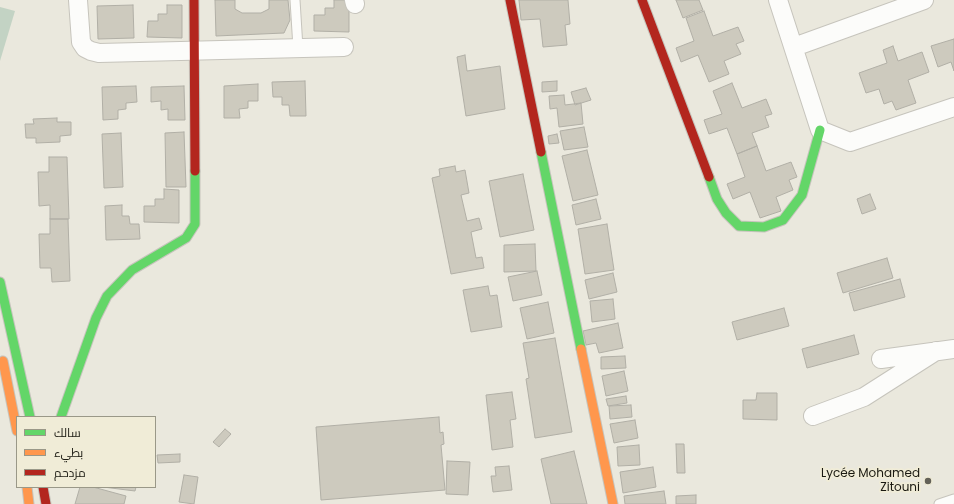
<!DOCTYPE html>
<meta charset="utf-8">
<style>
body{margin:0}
#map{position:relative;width:954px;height:504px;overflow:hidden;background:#eae8dd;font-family:Poppins,Cairo,sans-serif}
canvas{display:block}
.legend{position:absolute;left:16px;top:416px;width:140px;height:72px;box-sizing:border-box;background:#f0ecd7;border:1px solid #9a9888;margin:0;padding:5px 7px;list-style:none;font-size:12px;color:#1a1911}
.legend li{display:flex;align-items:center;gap:8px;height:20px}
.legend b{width:20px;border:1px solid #9a9888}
</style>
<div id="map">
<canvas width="954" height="504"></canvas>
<ul class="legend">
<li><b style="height:5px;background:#63d668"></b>سالك</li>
<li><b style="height:5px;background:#ff974d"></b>بطيء</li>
<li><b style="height:5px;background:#b3261e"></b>مزدحم</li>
</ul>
</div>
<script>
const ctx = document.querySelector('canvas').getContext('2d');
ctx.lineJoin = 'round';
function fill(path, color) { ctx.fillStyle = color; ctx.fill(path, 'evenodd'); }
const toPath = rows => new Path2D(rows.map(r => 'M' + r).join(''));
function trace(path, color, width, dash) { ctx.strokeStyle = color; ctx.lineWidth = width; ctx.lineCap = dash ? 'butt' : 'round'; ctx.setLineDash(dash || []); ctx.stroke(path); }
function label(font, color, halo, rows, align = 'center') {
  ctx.font = font + ' Poppins,sans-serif'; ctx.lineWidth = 3.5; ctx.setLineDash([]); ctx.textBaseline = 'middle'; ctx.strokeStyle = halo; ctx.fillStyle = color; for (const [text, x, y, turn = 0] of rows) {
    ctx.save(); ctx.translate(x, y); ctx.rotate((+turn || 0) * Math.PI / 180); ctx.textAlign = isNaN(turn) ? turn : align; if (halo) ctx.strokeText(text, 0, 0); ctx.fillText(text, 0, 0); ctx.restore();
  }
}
fill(toPath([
 [0,7,15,11,0,61]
]), '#c3d3c4');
const building = toPath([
 [215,0,235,0,235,9,242,13,261,13,269,9,269,0,288,0,290,20,284,33,216,36,215,0],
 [334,0,349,0,349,32,314,31,314,15,325,15,325,8,334,8,334,0],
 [519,0,568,0,570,24,565,25,567,45,543,47,540,19,521,20,519,0],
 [676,0,699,0,703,10,683,18,676,0],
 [133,5,134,38,98,39,97,6,133,5],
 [167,5,182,5,182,38,147,37,148,21,158,21,158,14,167,14,167,5],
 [704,11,713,36,738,27,744,41,736,44,741,54,724,61,729,74,709,82,698,55,681,62,676,48,694,41,686,18,704,11],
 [954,39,954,71,951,62,938,67,931,46,954,39],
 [893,46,898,61,922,52,929,72,908,80,916,103,896,110,892,101,884,104,879,89,866,93,859,73,887,63,883,50,893,46],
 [465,55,467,71,500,66,505,109,466,116,457,57,465,55],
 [305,81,306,116,290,116,289,105,282,105,282,97,273,97,272,82,305,81],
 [557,81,557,91,542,92,542,82,557,81],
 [732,83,742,108,766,99,772,114,765,116,769,127,752,133,757,146,737,154,727,128,709,134,704,120,722,114,713,91,732,83],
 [258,84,258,101,248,101,248,108,239,109,240,118,224,118,224,86,258,84],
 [136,86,137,102,126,103,126,109,118,110,118,119,103,120,102,87,136,86],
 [184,86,185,120,168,120,168,109,161,110,161,101,151,102,151,87,184,86],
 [586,88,591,100,575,105,571,92,586,88],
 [564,95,565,105,581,103,583,124,559,127,557,108,550,109,549,96,564,95],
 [57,118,57,122,71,122,71,135,60,136,60,142,36,143,36,138,26,138,25,124,34,124,33,119,57,118],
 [584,127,588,147,564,150,560,131,584,127],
 [184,132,186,187,166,187,165,133,184,132],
 [121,133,123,187,104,188,102,134,121,133],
 [557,134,559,143,549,144,548,136,557,134],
 [757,146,766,171,791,162,797,177,789,180,793,190,776,197,781,211,760,218,750,192,733,199,727,184,745,177,737,154,757,146],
 [587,150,598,195,573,201,562,156,587,150],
 [49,157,67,157,69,219,50,219,50,205,39,206,38,172,49,172,49,157],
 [455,166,456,172,465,170,469,193,461,195,467,221,479,218,482,229,471,232,476,258,482,257,484,268,451,274,432,178,440,176,439,169,455,166],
 [523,174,534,230,500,237,489,181,523,174],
 [164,189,179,190,179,223,144,222,144,206,155,206,155,199,164,199,164,189],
 [870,194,876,209,862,214,857,199,870,194],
 [596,199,601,219,576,225,572,205,596,199],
 [122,205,122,216,129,216,130,224,139,224,140,239,106,240,105,206,122,205],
 [50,219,68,219,70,281,52,282,51,268,40,268,39,234,50,234,50,219],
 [607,224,614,270,585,274,578,229,607,224],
 [535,244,536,271,504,272,504,245,535,244],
 [887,258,893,278,843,293,837,273,887,258],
 [537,271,542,295,513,301,508,277,537,271],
 [613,273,617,292,589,299,585,280,613,273],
 [900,279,905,297,854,311,849,293,900,279],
 [488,286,490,296,497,295,502,327,471,332,463,290,488,286],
 [613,299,615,319,592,322,590,301,613,299],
 [548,302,554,333,527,339,520,308,548,302],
 [784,308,789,326,737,340,732,322,784,308],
 [618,323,623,348,599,353,596,343,586,345,583,331,618,323],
 [854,335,859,354,807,368,802,349,854,335],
 [555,338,572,432,535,438,526,379,529,378,523,343,555,338],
 [625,356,626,368,601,369,601,357,625,356],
 [624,371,628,391,606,396,602,376,624,371],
 [512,392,516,419,510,420,513,447,492,450,486,395,512,392],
 [757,393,777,393,777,420,743,419,743,400,756,400,757,393],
 [626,396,627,403,608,406,606,399,626,396],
 [631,405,632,417,610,419,609,406,631,405],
 [439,417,440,433,443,432,444,444,441,445,445,490,321,500,316,427,439,417],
 [635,420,638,438,614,443,610,424,635,420],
 [225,429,231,434,219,447,213,442,225,429],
 [676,444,684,444,685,473,677,473,676,444],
 [639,445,640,465,618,466,617,447,639,445],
 [574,451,587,504,551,504,541,459,574,451],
 [180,454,180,462,158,463,157,455,180,454],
 [447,461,470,462,468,495,446,494,447,461],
 [509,466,512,490,493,492,491,476,496,476,495,467,509,466],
 [653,467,656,487,623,493,620,472,653,467],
 [184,475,198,477,194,504,179,502,184,475],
 [80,487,93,487,126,496,124,504,75,504,80,487],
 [103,487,136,487,135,491,103,487],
 [664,491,666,504,625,504,624,496,664,491],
 [696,495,696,504,676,504,676,496,696,495]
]);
fill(building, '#cdcabe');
trace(building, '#b1afa6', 1);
const lane = toPath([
 [295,0,298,48],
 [939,504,954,499]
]);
const street = toPath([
 [78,0,81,42,85,48,91,51,99,53,344,47],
 [354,0,355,4],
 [778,0,820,130,850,142,954,107],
 [794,47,924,0],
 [881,359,954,349],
 [813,416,864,397,936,351]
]);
const fast = toPath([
 [541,152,581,349],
 [709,177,717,199,726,213,739,226,764,227,783,220,802,195,820,130],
 [0,282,30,417],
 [61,417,96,318,107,296,132,270,186,238,195,224,195,171]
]);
const slow = toPath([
 [581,349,613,504],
 [3,361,17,431],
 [27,487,29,504]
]);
const jam = toPath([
 [194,0,195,171],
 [510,0,541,152],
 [642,0,709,177],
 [43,487,46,504]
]);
trace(lane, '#c6c4bc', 11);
trace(street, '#c6c4bc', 20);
trace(fast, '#c6c4bc', 11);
trace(slow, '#c6c4bc', 11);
trace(jam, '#c6c4bc', 11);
trace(lane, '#fcfcfa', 9);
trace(street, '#fcfcfa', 18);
trace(fast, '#63d668', 9);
trace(slow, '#ff974d', 9);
trace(jam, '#b3261e', 9);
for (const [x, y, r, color] of [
 [928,481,4,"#636158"]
]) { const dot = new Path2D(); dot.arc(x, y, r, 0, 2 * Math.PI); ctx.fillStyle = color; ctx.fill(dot); trace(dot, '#f0ecd7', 1.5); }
label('12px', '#1a1911', '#f0ecd7', [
 ["Lycée Mohamed",920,474],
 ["Zitouni",920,488]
], 'right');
</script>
